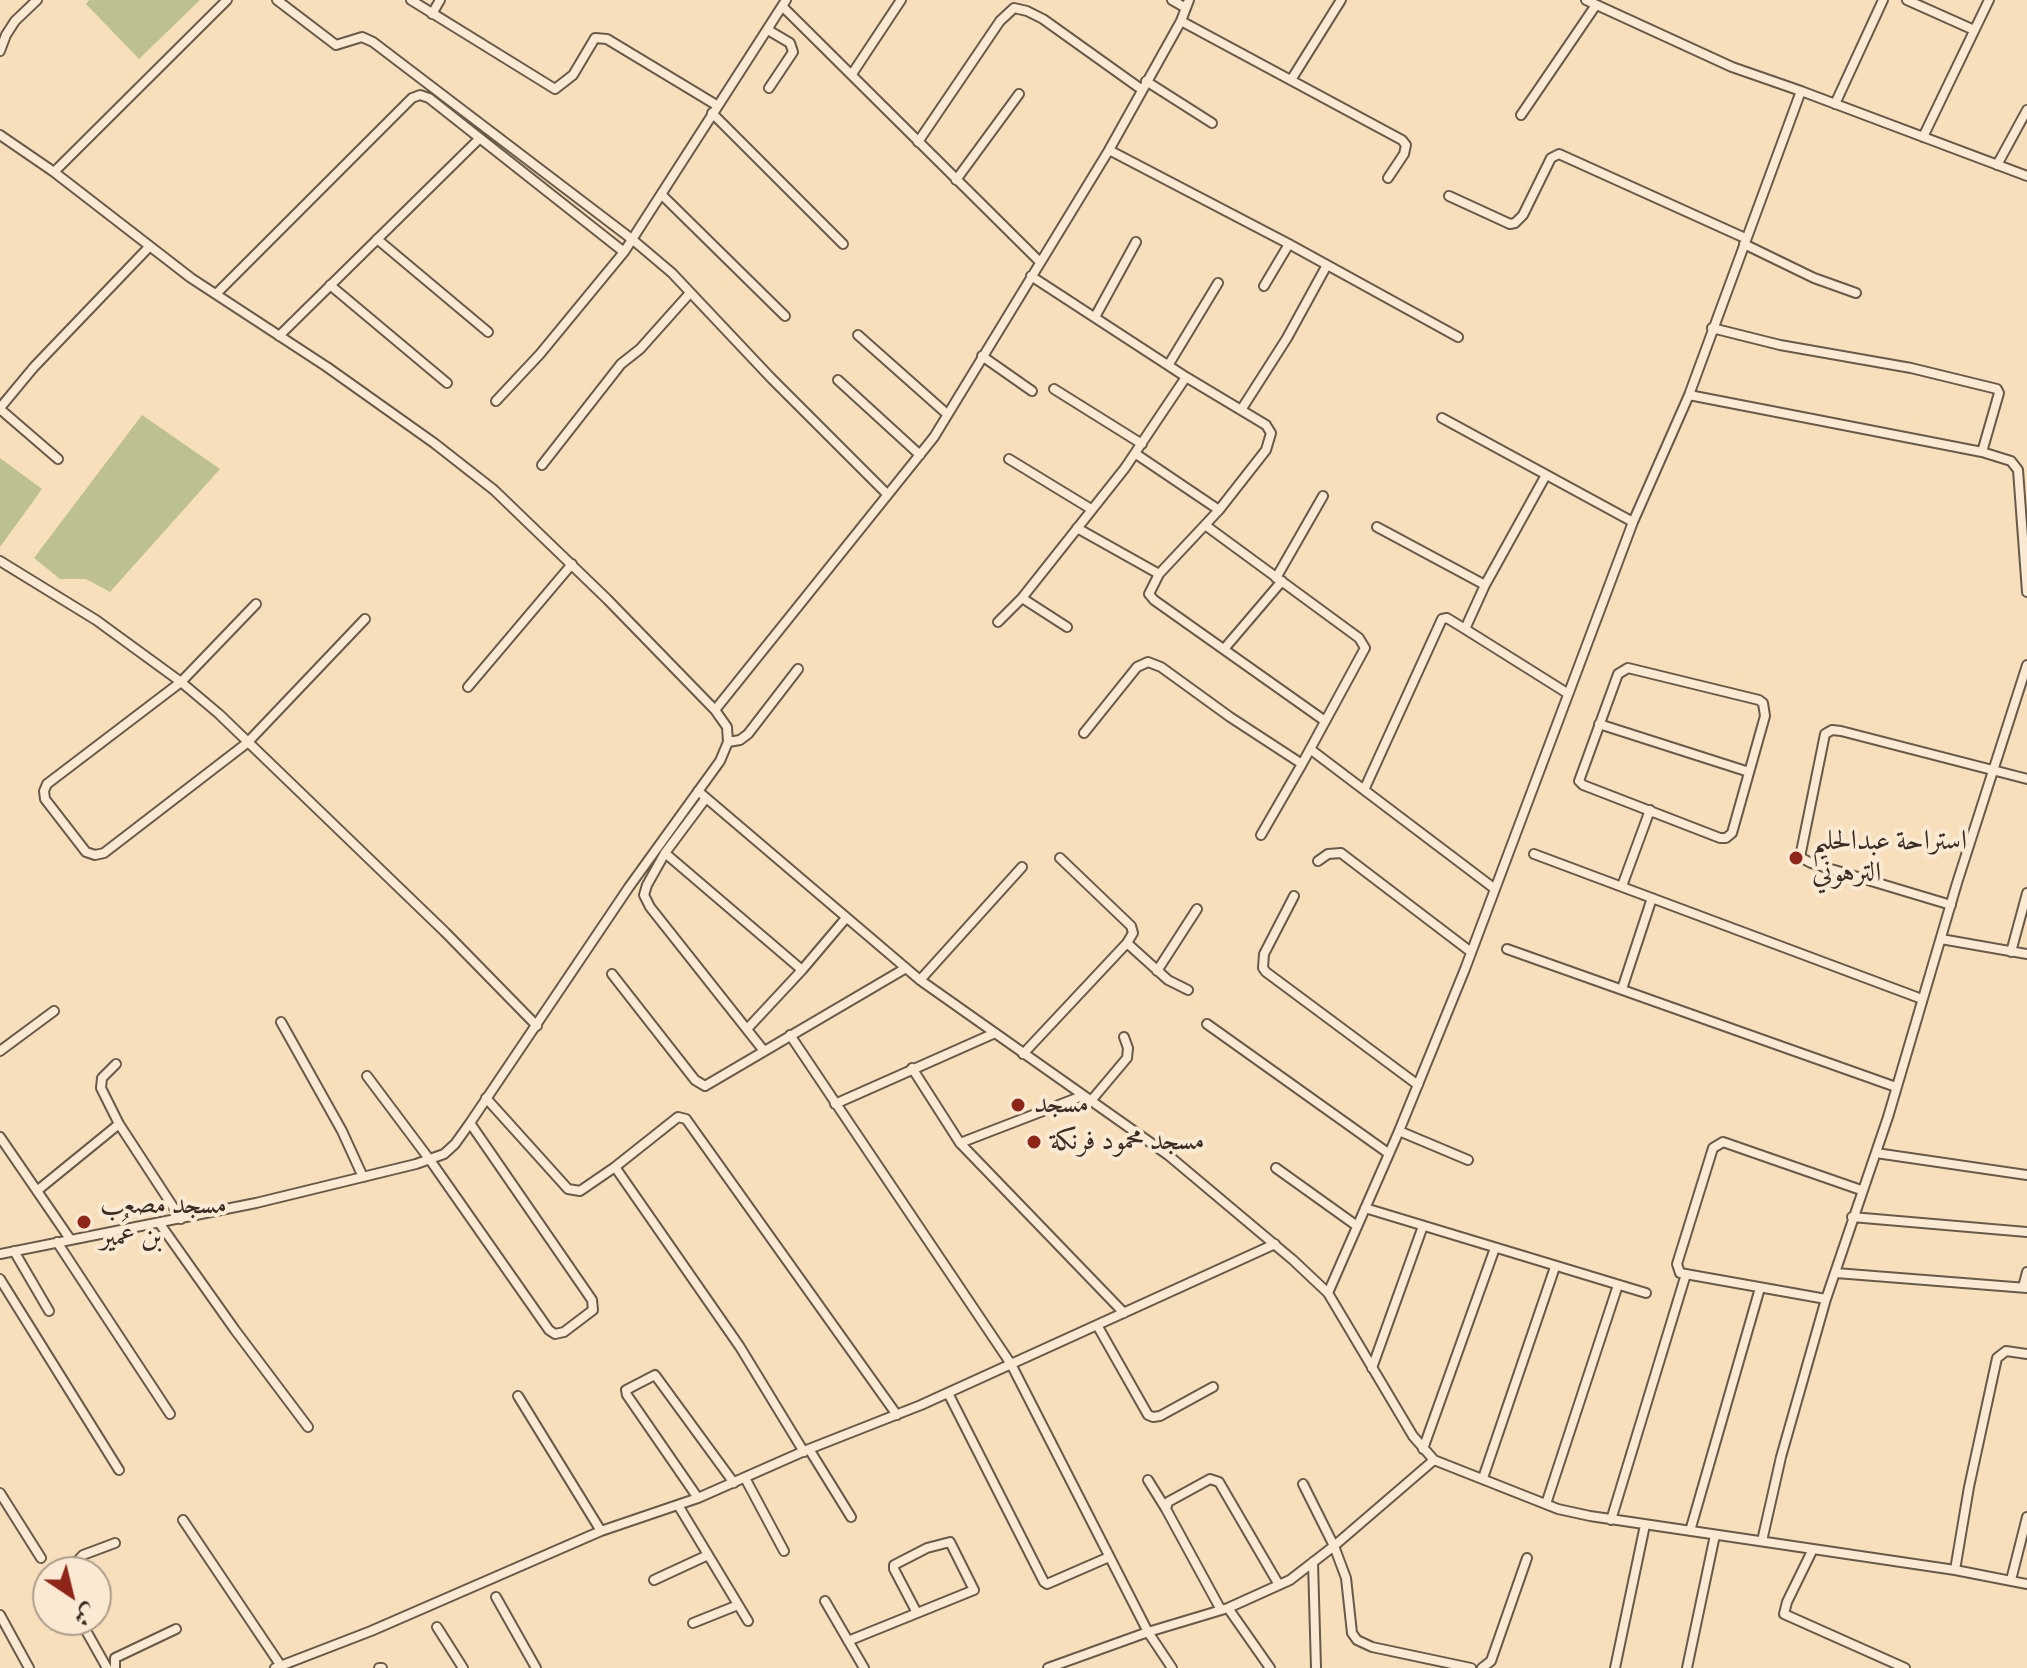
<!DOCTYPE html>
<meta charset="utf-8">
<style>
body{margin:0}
#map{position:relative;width:2027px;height:1668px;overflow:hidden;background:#f7dfbb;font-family:"Libre Bodoni",Amiri,serif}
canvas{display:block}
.north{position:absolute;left:32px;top:1556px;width:80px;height:80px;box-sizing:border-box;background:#faead3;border:2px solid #ad9e8d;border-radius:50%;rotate:145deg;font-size:22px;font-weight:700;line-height:32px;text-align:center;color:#392d25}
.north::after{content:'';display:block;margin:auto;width:28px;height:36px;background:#8f2418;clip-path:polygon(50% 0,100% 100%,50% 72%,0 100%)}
</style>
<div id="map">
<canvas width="2027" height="1668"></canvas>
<div class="north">ش</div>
</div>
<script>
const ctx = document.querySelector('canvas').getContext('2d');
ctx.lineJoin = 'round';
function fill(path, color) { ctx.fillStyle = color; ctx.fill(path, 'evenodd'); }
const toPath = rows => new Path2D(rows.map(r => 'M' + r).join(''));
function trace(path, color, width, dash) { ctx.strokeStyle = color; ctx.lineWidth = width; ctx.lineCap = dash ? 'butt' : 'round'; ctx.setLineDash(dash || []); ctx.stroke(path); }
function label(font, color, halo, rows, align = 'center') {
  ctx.font = font + ' "Libre Bodoni",Amiri,serif'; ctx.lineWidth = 8; ctx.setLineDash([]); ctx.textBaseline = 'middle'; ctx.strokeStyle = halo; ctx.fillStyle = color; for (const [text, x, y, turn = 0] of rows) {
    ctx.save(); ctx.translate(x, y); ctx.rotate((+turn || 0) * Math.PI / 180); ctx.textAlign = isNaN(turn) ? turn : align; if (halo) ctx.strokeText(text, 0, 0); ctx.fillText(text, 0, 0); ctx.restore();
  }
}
fill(toPath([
 [89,0,200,0,139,59,86,4],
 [142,415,220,469,110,592,86,579,60,579,34,558],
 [0,458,42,489,0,547]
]), '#bdc190');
const street = toPath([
 [277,0,336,45,362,37,373,42,633,240,672,273,771,378,887,494],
 [411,0,555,89,573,75,595,38,607,39,718,106],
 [1172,0,1186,8],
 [1907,0,1974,30],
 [782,6,1039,261],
 [432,14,440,0],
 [1181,21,1402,140,1406,145,1404,154,1388,178],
 [768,30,790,43,793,52,769,88],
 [0,51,6,35,15,21,37,0],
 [852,74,901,0],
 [1291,80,1341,0],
 [1146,81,1212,123],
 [1801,91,2027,176],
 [1835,104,1883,0],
 [712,113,843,244],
 [1521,115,1596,5],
 [0,135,54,172,191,278,327,367,434,443,494,490,607,599,715,710,727,727,728,742,720,761,629,887,470,1123,455,1144,444,1154,416,1164,256,1203,0,1254],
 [1923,137,1989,0],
 [918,142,1000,21,1014,8,1027,11,1043,19,1141,89],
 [1109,150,1289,244,1458,337],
 [1997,165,2027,110],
 [54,172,227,0],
 [956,180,1019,94],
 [662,195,785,316],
 [1449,196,1510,224,1515,223,1523,215,1551,158,1559,154,1745,238],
 [377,239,488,332],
 [1744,244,1814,278,1856,293],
 [1031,276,1186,377,1266,425,1271,433,1266,450,1219,510,1159,574,1149,594,1154,600,1325,721],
 [330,285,447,383],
 [1264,286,1289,244],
 [216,294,412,98,420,95,429,98,624,252],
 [1095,317,1136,242],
 [1712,328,1780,345,1911,368,1997,389,1999,393,1982,452],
 [858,335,947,414],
 [279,336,479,139],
 [982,356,1032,391],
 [1169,364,1218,283],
 [838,380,920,455],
 [1054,389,1142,444],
 [1689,395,1982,452,2011,461,2018,470,2027,592],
 [496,401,540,354,624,252,786,0],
 [0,408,34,367,149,247],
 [0,409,58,459],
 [1241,410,1287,338,1327,265],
 [1442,418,1633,522],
 [1136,454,1219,510],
 [1009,459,1091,509],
 [542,465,621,364,640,349,690,293],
 [1377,527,1485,585],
 [1077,528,1159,574],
 [0,561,96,620,181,682,219,714,445,932,537,1026],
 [1276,578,1323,496],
 [1022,598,1067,627],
 [256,604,181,682,47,784,44,791,45,799,86,852,95,855,104,853,247,743,365,619],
 [998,622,1022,598,1125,468,1186,377],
 [1465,629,1485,585,1546,475],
 [1224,649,1282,581],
 [1628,668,1759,700,1763,703,1765,716,1732,833,1726,838,1720,838,1583,785,1579,781,1618,674,1628,668],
 [468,687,572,564],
 [715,710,934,437,1109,150,1181,21,1189,0],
 [1599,724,1749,772],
 [1084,733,1137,667,1148,662,1161,667,1230,717,1302,764,1365,648,1359,638,1205,525],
 [728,742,740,740,748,734,798,669],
 [1310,749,1495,889],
 [1364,790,1442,619,1447,618,1465,629,1567,693],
 [698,791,920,980,1168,1155,1293,1260,1328,1293,1413,1436,1434,1460,1558,1509,1590,1516,1955,1570,2027,1584],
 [706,798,665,853,647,885,644,895,650,907,764,1051],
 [1261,835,1302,764],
 [665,853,802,970],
 [1534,854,1922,999],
 [1318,861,1328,854,1341,853,1471,952],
 [1622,886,1650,810],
 [1294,896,1264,954,1263,968,1266,972,1418,1085],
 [1951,905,1811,863,1800,857,1825,734,1832,730,1841,731,2027,779],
 [1941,939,2027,954],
 [1127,943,1168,980,1188,990],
 [1507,949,1896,1087],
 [2011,952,2027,893],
 [1157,971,1197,909],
 [612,974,695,1080,705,1086,906,968],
 [920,980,1022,867],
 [1622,989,1652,898],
 [281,1022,342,1131,363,1177],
 [1207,1024,1388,1153],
 [748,1028,802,970,846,918],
 [790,1035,1011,1364,1148,1632,1172,1668],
 [0,1051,54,1011],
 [1023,1054,1127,943,1133,933,1131,926,1060,858],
 [116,1064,102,1078,101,1088,119,1124,181,1219],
 [912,1068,960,1143,1124,1313],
 [367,1076,430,1160,549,1330,555,1334,564,1332,593,1310,592,1300,470,1123],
 [486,1098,568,1189,580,1191,615,1167],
 [1090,1102,1127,1058,1128,1048,1124,1037],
 [835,1104,995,1033],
 [1399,1131,1468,1160],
 [0,1137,70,1239],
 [960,1143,1082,1096],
 [1876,1153,2027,1175],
 [1276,1168,1357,1226],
 [38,1190,119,1124],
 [1365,1208,1646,1293],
 [1852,1217,2027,1232],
 [160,1224,235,1330,308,1427],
 [57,1242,170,1414],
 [14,1251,49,1311],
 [1836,1273,2027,1288],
 [0,1279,119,1470],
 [2023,1287,2027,1272],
 [1328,1293,1399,1131,1465,969,1633,522,1689,395,1801,91,1732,67,1586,0],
 [1826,1299,1680,1273,1677,1264,1713,1148,1723,1142,1861,1190],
 [1097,1325,1148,1415,1153,1417,1160,1416,1213,1387],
 [1372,1368,1423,1226],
 [948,1393,1044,1582,1047,1584,1109,1557],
 [518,1396,601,1531],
 [809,1449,851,1517],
 [1423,1449,1495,1248],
 [804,1452,740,1347,615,1167,678,1117,686,1119,897,1415],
 [745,1478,784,1551],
 [1483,1478,1555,1267],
 [1148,1480,1166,1509],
 [1303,1484,1334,1546,1346,1578,1352,1633,1357,1640,1372,1647,1471,1668],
 [0,1493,41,1558],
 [698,1498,627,1395,626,1390,655,1375,734,1483],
 [1546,1504,1618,1285],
 [678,1505,748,1621],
 [183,1520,281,1666],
 [1611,1520,1686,1274],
 [1690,1531,1760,1288],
 [1762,1541,1781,1457,1826,1299,1888,1117,1957,883,2027,665],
 [1812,1551,1787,1602,1784,1614,1905,1668],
 [1313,1562,1316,1668],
 [1955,1570,1969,1487,1997,1358,2006,1351,2027,1354],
 [68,1572,83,1555,115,1543],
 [654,1580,708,1555],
 [2011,1580,2027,1517],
 [496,1597,536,1668],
 [825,1601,864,1668],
 [1228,1608,1270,1668],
 [1221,1610,1166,1509,1168,1502,1210,1479,1219,1482,1279,1585],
 [0,1615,29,1668],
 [80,1620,107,1668],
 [693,1623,738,1605],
 [437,1627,463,1668],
 [848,1641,974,1590,950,1542,927,1548,894,1565,894,1569,917,1613],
 [115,1668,115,1658,176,1629],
 [275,1668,371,1631,601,1531,698,1498,809,1449,921,1405,1275,1244],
 [379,1668,382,1668],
 [1048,1668,1148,1632,1228,1608,1290,1580,1334,1546,1434,1460],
 [1482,1668,1491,1661,1527,1558],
 [1615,1668,1645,1525],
 [1687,1668,1715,1535]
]);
trace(street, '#685a4a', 12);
trace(street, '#faead3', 8);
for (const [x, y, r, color] of [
 [1796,858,8,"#8f2418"],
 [1018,1105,8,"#8f2418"],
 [1034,1142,8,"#8f2418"],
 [84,1222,8,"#8f2418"]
]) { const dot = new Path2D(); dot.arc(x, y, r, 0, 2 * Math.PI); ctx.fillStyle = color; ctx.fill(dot); trace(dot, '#faead3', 3); }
label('28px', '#392d25', '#faead3', [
 ["استراحة عبدالحليم",1812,842],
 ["الترهوني",1812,874],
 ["مسجد",1034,1105],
 ["مسجد محمود فرنكة",1050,1142],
 ["مسجد مصعب",100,1206],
 ["بن عُمير",100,1238]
], 'left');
</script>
